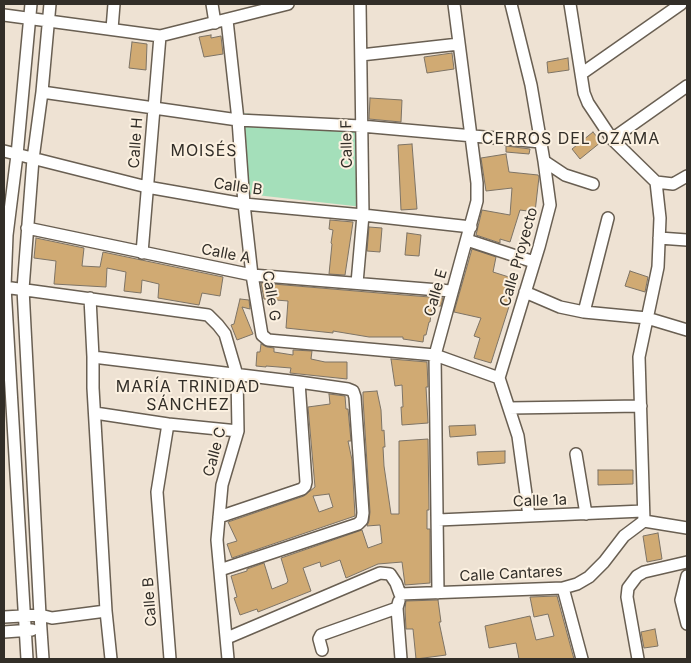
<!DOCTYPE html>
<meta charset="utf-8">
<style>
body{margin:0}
#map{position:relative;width:691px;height:663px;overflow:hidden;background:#eee2d3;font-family:Inter,sans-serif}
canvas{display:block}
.frame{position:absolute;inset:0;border:5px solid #322e28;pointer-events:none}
</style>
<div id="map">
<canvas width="691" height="663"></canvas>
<div class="frame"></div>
</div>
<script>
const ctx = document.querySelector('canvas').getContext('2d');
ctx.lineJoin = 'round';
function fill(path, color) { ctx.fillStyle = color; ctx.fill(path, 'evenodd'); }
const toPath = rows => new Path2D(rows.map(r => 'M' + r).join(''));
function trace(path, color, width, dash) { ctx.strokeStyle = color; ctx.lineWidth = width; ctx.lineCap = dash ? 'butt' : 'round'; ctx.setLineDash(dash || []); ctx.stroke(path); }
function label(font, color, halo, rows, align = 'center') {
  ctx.font = font + ' Inter,sans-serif'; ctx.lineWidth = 4; ctx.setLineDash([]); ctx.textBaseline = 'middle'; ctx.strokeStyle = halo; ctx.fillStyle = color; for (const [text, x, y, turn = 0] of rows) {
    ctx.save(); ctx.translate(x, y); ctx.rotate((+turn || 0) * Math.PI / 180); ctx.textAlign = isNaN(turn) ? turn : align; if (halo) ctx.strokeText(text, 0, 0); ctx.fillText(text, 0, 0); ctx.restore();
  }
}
fill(toPath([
 [242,113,359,125,363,207,247,194]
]), '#a4dfba');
const building = toPath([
 [211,35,211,38,221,36,223,54,204,57,199,37,211,35],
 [132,42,147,44,146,70,129,68,132,42],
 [452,53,454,69,427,73,424,57,452,53],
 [568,58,569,70,548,73,547,62,568,58],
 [370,98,402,100,401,122,369,119,370,98],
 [593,132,601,142,580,159,572,149,593,132],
 [412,144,417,209,401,210,398,145,412,144],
 [506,146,530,149,529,154,506,152,506,146],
 [506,154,509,172,538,175,539,177,535,212,520,210,510,242,500,239,500,243,476,235,482,210,510,215,512,188,486,191,481,158,506,154],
 [330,220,353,222,345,275,329,274,332,244,331,243,333,230,329,229,330,220],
 [369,227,382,228,380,252,367,251,369,227],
 [407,233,421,235,419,256,405,255,407,233],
 [36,238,84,248,82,266,100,267,103,252,223,277,220,296,202,293,199,305,158,298,159,284,142,280,141,293,124,291,126,272,107,268,106,287,54,284,56,261,34,258,36,238],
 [472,249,496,257,493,272,512,278,507,295,512,297,491,363,474,358,480,338,474,336,481,318,454,312,472,249],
 [630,271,648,277,645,292,625,286,630,271],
 [261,283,391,294,443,298,441,306,432,306,430,322,429,322,426,335,424,335,423,342,403,339,403,337,369,337,333,331,333,333,286,328,288,301,264,299,261,283],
 [240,299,249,300,250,309,242,307,253,334,237,340,231,325,234,324,240,299],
 [261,344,267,347,274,348,274,352,293,355,293,350,312,351,311,359,325,362,347,362,347,379,290,373,291,368,266,366,266,367,256,366,257,352,260,352,261,344],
 [391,359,427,362,428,387,426,387,428,423,402,425,401,407,403,407,402,385,395,386,391,359],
 [377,391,381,410,382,431,384,430,385,447,383,447,384,466,391,514,399,514,399,441,428,439,429,510,427,510,427,529,430,529,430,583,405,585,402,562,378,564,346,578,340,560,321,567,320,562,303,568,311,591,258,612,257,609,240,615,234,598,237,597,231,576,247,571,247,569,264,563,272,589,287,583,287,582,288,581,281,558,362,530,368,548,382,543,380,525,367,526,369,521,370,512,363,399,363,392,377,391],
 [329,394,345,396,346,409,348,409,351,441,348,441,352,460,355,516,232,558,227,544,237,541,228,522,304,496,315,487,308,407,330,404,329,394],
 [329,494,333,507,319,512,313,496,329,494],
 [475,425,476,435,450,437,449,426,475,425],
 [505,451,505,463,478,465,477,452,505,451],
 [598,470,633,470,633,484,598,485,598,470],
 [658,533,662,559,647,562,643,536,658,533],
 [557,596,574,659,519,659,516,643,489,648,485,626,530,616,536,640,554,636,548,614,534,617,530,597,557,596],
 [438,600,441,622,439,622,446,655,416,659,413,629,406,629,405,609,406,601,438,600],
 [655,629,658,646,644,648,641,632,655,629]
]);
fill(building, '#d0aa73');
trace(building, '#7d7365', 1);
const minor = toPath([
 [212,4,215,23],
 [511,4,531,85,544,161,550,205,539,247,499,378,518,436,529,516],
 [570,4,584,93,588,103,612,139,656,182,673,184,687,176],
 [4,15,160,36,288,4],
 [227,20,238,120,244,204,252,275,262,335,268,340,435,355,499,378],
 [112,29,114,4],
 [361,55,459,44],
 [581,74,681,4],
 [42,92,238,120,361,126,541,142],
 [612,139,687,86],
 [4,151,147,187,244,204,363,215,471,227],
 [544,161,565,175,593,184],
 [27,228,252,275,451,291],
 [659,238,687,240],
 [467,240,534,262],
 [142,253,160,36],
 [357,283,363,215,360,4],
 [4,287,208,315,218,325,225,334,237,375,238,431,222,485,217,540,228,659],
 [525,292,560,307,584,312,647,318,687,330],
 [90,298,93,357,93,388,106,611,111,659],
 [584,312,608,218],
 [93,357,299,382,348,389,353,391,355,397,363,513,362,520,358,524,220,570],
 [509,408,641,406],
 [95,413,168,424,238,431],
 [168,424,157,492,170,659],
 [576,454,586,514],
 [219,517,302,489,305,486,306,482,299,382],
 [438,520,643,511],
 [644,521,639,357,658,267,660,218,656,182],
 [687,576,681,600,687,624],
 [563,588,582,659],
 [438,593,435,355,477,201,477,183,454,4],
 [400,594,563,588,577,584,589,577,604,562,624,536,644,521,687,528],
 [399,601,397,608,401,659],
 [4,617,40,615,52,618,106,611],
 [4,632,32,630],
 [227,638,380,573,390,574,396,583,400,594],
 [322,650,319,639,321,635,397,608],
 [27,659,5,287,7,235,17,155,31,4],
 [43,659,40,615,23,289,33,159,42,92,50,4],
 [638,659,627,597,628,588,637,576,644,572,687,562]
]);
trace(minor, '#695f52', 14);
trace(minor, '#fff', 11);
label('15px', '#322e28', '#fbf0e0', [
 ["Calle H",136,143,-86],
 ["Calle F",347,144,-91],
 ["Calle B",238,187,8],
 ["Calle A",226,254,11],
 ["Calle Proyecto",519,257,-74],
 ["Calle E",436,293,-74],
 ["Calle G",271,296,81],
 ["Calle C",215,452,-75],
 ["Calle 1a",540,501,-2],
 ["Calle Cantares",511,574,-3],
 ["Calle B",150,602,-94]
]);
ctx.letterSpacing = '1px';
label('16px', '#322e28', '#fbf0e0', [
 ["CERROS DEL OZAMA",571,139],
 ["MOISÉS",204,151],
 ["MARÍA TRINIDAD",188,387],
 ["SÁNCHEZ",188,405]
]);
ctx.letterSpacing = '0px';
</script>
